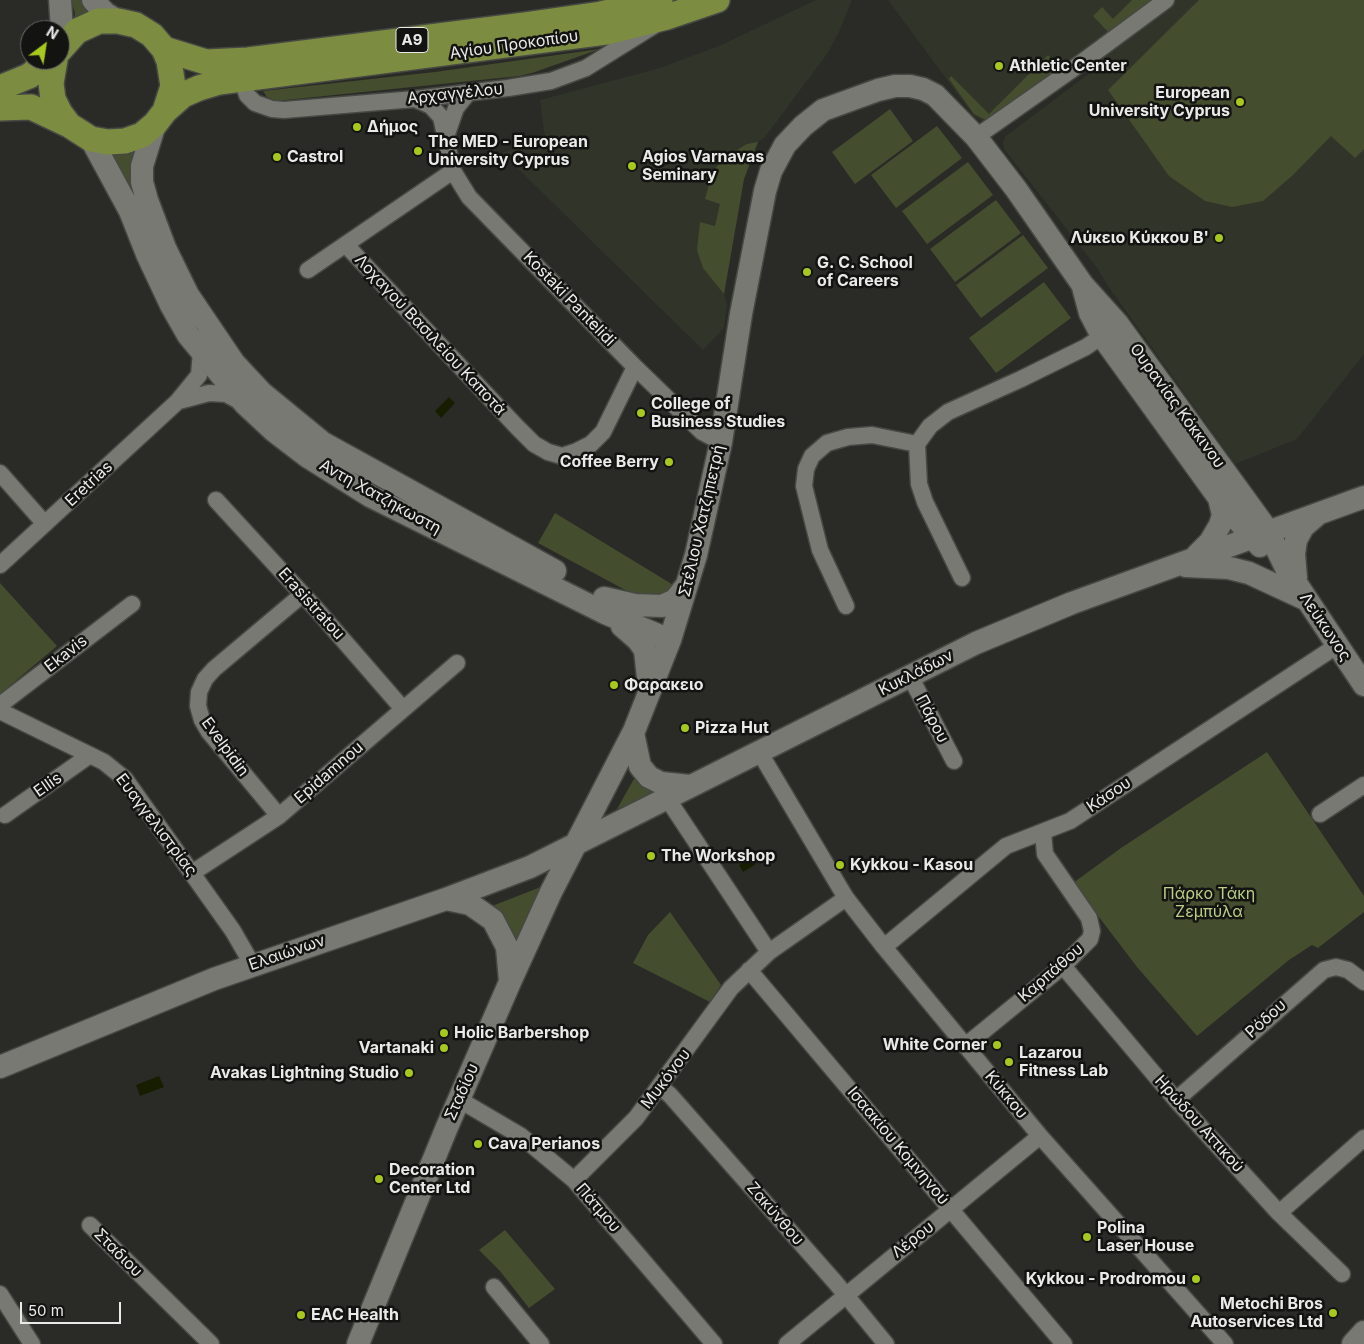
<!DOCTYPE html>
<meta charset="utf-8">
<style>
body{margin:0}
#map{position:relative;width:1364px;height:1344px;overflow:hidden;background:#2a2b26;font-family:Inter,sans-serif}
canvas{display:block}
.north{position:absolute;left:20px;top:20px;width:50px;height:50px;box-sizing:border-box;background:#131311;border:1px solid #696967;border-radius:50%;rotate:31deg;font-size:14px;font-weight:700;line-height:20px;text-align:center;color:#eaebe8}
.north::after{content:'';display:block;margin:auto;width:18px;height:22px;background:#a7c81e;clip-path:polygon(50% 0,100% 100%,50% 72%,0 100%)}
.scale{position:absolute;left:20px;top:1302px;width:101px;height:22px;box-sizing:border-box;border:2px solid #eaebe8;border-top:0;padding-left:6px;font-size:15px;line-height:18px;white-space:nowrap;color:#eaebe8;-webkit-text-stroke:4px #131311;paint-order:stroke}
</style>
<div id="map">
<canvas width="1364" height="1344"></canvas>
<div class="north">N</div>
<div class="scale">50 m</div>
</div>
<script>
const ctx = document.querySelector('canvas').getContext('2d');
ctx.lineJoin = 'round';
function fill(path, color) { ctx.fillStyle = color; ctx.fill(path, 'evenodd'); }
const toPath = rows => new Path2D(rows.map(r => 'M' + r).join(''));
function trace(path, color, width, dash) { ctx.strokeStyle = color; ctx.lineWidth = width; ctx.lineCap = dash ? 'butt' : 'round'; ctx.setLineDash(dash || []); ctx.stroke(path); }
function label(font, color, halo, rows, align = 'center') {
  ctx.font = font + ' Inter,sans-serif'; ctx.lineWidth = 5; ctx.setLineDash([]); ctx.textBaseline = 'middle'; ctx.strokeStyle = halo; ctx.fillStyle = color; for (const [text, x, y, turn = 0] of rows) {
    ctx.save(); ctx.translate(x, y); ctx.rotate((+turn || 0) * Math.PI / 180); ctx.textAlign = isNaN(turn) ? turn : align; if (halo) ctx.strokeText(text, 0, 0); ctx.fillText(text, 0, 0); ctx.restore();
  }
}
fill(toPath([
 [816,0,852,0,839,32,827,54,765,137,758,142,752,153,744,179,724,294,727,304,724,328,703,350,502,153,545,138,540,100,660,68,719,46],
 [888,0,1364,0,1364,354,1297,439,1235,464,1108,286,1098,269,1004,149,1003,142,1006,136,1091,72,1078,60,987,122,982,121,973,115]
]), '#313429');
fill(toPath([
 [71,0,83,0,94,15,74,21,75,13],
 [1132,0,1155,0,1110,34,1093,16,1102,7,1113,19],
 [1199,0,1364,0,1364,149,1355,158,1331,136,1293,175,1263,201,1232,207,1205,201,1169,176,1108,90],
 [600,49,532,73,519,76,276,101,267,97,263,91,435,72],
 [1048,55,1060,68,986,120,974,114,949,79,951,76,989,114],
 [890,109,913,141,855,184,832,152],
 [937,126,962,158,896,208,871,175],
 [758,142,744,179,724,294,703,268,697,250,700,222,715,226,720,204,705,199,713,171,725,157,747,144],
 [142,143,143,207,129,190,121,170,105,148],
 [968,162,993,195,927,244,902,211],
 [996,200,1021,233,955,282,930,249],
 [1023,235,1048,268,981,318,956,285],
 [1044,282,1071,318,996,373,969,338],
 [555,513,675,586,671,594,640,598,538,543],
 [0,583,57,646,0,694],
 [1267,752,1364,896,1364,912,1318,948,1312,945,1289,960,1197,1036,1137,967,1073,883,1121,848],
 [635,777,638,782,656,795,617,809],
 [546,885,518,949,506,921,492,906],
 [670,912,721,985,710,1002,633,963,648,935],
 [505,1230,555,1289,529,1308,500,1271,479,1250]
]), '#454d2f');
fill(toPath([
 [449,397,455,403,441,418,435,411],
 [751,857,756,864,743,872,739,865],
 [159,1076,164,1087,140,1096,136,1085]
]), '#171e00');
const street = toPath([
 [242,80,247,95,255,103,272,109,284,110,415,99,508,88,551,81,586,68,655,25],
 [415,99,431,106,441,117,453,171,469,197,635,367,702,432,721,442],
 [447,134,456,108,468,93],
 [976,137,1070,71,1166,0],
 [346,245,517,427,534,444,548,452,562,456,577,451,591,444,603,432,635,367],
 [308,270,453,171],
 [179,401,209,393,226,394,241,402],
 [917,444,930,426,948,412,1021,379,1086,347,1102,336],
 [0,473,45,524],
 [216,500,318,611,403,709],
 [0,565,177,402,199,375,201,351],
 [846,606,820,550,804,486,806,469,812,456,827,443,848,437,872,435,917,444,919,484,925,502,962,578],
 [910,676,954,761],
 [0,705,132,604],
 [0,711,104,762,125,779,233,931,252,964],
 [760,753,846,898,884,947,1040,1136,1225,1344],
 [667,798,769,952],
 [1320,814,1364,785],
 [5,815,90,755],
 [279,816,209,732,202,720,198,706,199,692,205,679,214,669,303,594],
 [192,873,279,816,457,663],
 [884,947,1006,846,1070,821,1338,645],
 [1063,966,1176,1100,1279,1213,1342,1274],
 [749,970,1064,1344],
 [965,1046,1063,966,1090,939,1092,931,1089,918,1045,854,1043,833],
 [660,1087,670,1095,835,1282,886,1344],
 [458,1099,521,1136,574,1180,714,1344],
 [1176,1100,1324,970,1336,967,1348,970,1364,982],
 [574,1180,636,1118,731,988,769,952,846,898],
 [1279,1213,1364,1138],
 [90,1225,211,1344],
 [494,1287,541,1344],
 [0,1294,32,1344],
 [787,1344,1040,1136]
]);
const secondary = toPath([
 [60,0,63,45],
 [93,0,105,13,118,21],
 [155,124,142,166,142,182,147,200,165,248,188,295,234,363,262,393,323,443,555,571],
 [91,139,130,211,147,254,171,305,188,335,245,404,274,431,308,457,370,496,605,613,670,640],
 [1083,287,1090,313,1102,336,1219,498,1260,546],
 [1197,555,1210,542,1220,525,1223,515,1219,498],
 [1186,566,1229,568,1249,573,1305,599],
 [1296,578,1294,554,1296,540,1303,527,1318,514],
 [604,598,635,605,662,606,675,600,686,586],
 [622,626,638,640,645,650,649,687],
 [633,733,640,766,649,777,661,783,690,786],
 [446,899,470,904,493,920,507,947,510,981],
 [0,1067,214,979,446,899,530,867,976,643,1072,603,1364,497],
 [358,1344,447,1127,510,982,551,892,634,731,670,640,696,555,721,442,741,314,765,191,771,171,785,145,803,126,823,110,878,90,895,86,910,86,923,89,935,95,976,137,1016,189,1082,284,1117,323,1268,531,1286,568,1364,685],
 [1353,1344,1364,1332]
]);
const primary = toPath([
 [164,49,206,62,248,60,525,25,601,14,660,0],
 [55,60,51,83,53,99,60,113,69,125,91,139,108,142,125,141,142,135,155,124,165,111,173,86,169,61,164,49,152,35,136,25,118,21,99,21,77,31,60,50],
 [0,88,29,76,50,60],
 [0,108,31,107,69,125],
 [165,111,183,95,199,88,219,82,606,32,667,17,717,0]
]);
trace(street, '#464843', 19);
trace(secondary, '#464843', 25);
trace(primary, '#464843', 28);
trace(street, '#777972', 16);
trace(secondary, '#777972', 22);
trace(primary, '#7c8c40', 25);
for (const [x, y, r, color] of [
 [999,66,5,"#a7c81e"],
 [1240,102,5,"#a7c81e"],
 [357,127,5,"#a7c81e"],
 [418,151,5,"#a7c81e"],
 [277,157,5,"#a7c81e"],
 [632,166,5,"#a7c81e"],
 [1219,238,5,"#a7c81e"],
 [807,272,5,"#a7c81e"],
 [641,413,5,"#a7c81e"],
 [669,462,5,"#a7c81e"],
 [614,685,5,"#a7c81e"],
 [685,728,5,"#a7c81e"],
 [651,856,5,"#a7c81e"],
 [840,865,5,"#a7c81e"],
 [444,1033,5,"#a7c81e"],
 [997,1045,5,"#a7c81e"],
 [444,1048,5,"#a7c81e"],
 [1009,1062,5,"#a7c81e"],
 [409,1073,5,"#a7c81e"],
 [478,1144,5,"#a7c81e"],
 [379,1179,5,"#a7c81e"],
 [1087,1237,5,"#a7c81e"],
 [1196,1279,5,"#a7c81e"],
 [1333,1313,5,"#a7c81e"],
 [301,1315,5,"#a7c81e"]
]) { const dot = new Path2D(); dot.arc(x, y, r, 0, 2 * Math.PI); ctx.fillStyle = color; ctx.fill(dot); trace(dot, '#131311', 2); }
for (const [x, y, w] of [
 [412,40,32]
]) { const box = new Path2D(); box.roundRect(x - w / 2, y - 12.5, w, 25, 4); ctx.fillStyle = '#131311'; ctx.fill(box); trace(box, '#eaebe8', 1); }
label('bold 15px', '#eaebe8', null, [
 ["A9",412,40]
]);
label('16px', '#eaebe8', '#131311', [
 ["Αγίου Προκοπίου",514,45,-8],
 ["Αρχαγγέλου",455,94,-6],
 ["Kostaki Pantelidi",569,299,46],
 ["Λοχαγού Βασιλείου Καποτά",430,335,47],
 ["Ουρανίας Κόκκινου",1177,406,54],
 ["Eretrias",89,484,-43],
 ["Αντη Χατζηκωστη",380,497,29],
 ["Στέλιου Χατζηπετρή",702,521,-77],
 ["Erasistratou",311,604,48],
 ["Λεύκωνος",1325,627,56],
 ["Ekavis",66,654,-38],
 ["Κυκλάδων",916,673,-27],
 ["Πάρου",932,719,62],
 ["Evelpidin",225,747,54],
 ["Epidamnou",329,773,-41],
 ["Ellis",48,785,-35],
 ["Κάσου",1109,795,-34],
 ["Ευαγγελιστρίας",156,825,53],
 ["Ελαιώνων",287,953,-19],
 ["Καρπάθου",1051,973,-41],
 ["Ρόδου",1266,1019,-42],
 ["Μυκόνου",666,1079,-53],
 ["Σταδίου",462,1092,-66],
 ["Κύκκου",1006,1095,50],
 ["Ηρώδου Αττικού",1199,1124,48],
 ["Ισαακίου Κομνηνού",898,1146,50],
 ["Πάτμου",598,1208,49],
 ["Ζακύνθου",775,1214,49],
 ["Λέρου",913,1240,-38],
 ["Σταδιου",118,1253,45]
]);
label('bold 16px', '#eaebe8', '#131311', [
 ["Athletic Center",1009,66],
 ["European",1230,93,"right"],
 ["University Cyprus",1230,111,"right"],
 ["Δήμος",367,127],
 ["The MED - European",428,142],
 ["University Cyprus",428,160],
 ["Castrol",287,157],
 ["Agios Varnavas",642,157],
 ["Seminary",642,175],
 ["Λύκειο Κύκκου Β'",1209,238,"right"],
 ["G. C. School",817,263],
 ["of Careers",817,281],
 ["College of",651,404],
 ["Business Studies",651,422],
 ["Coffee Berry",659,462,"right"],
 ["Φαρακειο",624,685],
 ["Pizza Hut",695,728],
 ["The Workshop",661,856],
 ["Kykkou - Kasou",850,865],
 ["Holic Barbershop",454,1033],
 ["White Corner",987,1045,"right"],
 ["Vartanaki",434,1048,"right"],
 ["Lazarou",1019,1053],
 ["Fitness Lab",1019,1071],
 ["Avakas Lightning Studio",399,1073,"right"],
 ["Cava Perianos",488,1144],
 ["Decoration",389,1170],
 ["Center Ltd",389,1188],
 ["Polina",1097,1228],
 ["Laser House",1097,1246],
 ["Kykkou - Prodromou",1186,1279,"right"],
 ["Metochi Bros",1323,1304,"right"],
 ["Autoservices Ltd",1323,1322,"right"],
 ["EAC Health",311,1315]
], 'left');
label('16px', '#bace85', '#131311', [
 ["Πάρκο Τάκη",1209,894],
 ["Ζεμπύλα",1209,912]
]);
</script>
